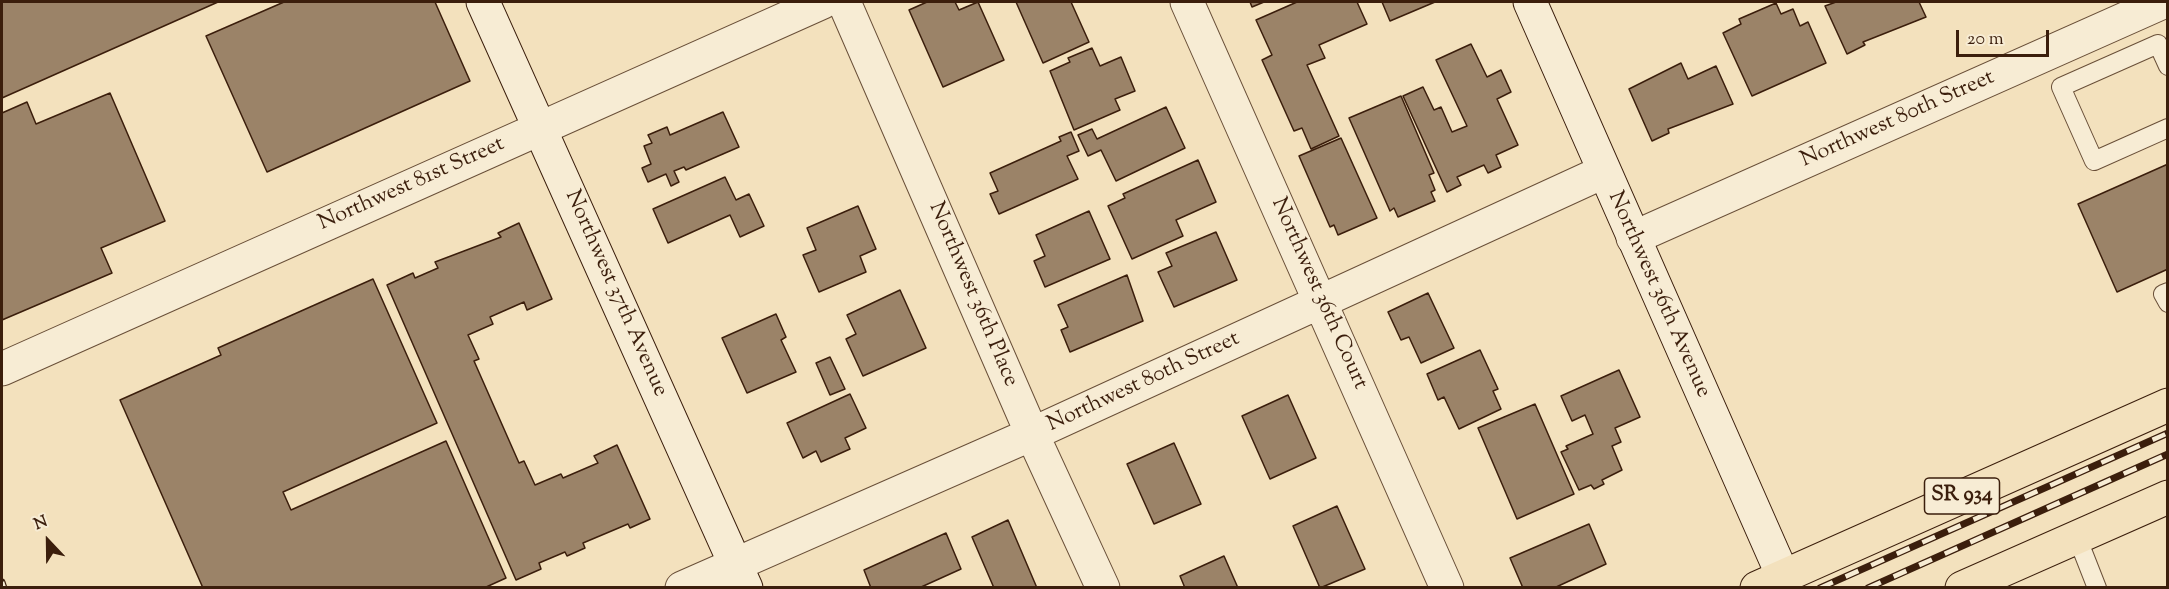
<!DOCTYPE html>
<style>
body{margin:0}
#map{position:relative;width:2169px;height:589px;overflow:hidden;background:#f3e1bd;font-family:"Sorts Mill Goudy",serif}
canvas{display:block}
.frame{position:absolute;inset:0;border:3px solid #3b1e0c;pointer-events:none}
.north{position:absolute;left:18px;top:511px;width:60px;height:60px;-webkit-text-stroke:4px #f7ecd4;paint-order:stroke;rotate:338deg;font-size:16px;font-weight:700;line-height:24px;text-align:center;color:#3b1e0c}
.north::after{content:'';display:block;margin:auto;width:21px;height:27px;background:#3b1e0c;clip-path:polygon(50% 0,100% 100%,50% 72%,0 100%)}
.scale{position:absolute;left:1956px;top:30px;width:93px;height:27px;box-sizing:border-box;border:3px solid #3b1e0c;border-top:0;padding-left:8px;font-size:18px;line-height:21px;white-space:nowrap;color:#3b1e0c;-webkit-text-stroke:4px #f7ecd4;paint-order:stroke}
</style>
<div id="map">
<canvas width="2169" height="589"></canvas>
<div class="frame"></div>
<div class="north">N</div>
<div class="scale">20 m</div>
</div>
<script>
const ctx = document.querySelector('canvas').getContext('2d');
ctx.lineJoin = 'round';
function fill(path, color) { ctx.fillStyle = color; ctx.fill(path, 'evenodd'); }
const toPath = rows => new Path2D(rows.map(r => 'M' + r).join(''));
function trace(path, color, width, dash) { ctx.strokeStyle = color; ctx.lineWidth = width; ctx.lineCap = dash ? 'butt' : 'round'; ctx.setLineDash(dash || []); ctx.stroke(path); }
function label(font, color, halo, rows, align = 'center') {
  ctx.font = font + ' "Sorts Mill Goudy",serif'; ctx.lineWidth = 4.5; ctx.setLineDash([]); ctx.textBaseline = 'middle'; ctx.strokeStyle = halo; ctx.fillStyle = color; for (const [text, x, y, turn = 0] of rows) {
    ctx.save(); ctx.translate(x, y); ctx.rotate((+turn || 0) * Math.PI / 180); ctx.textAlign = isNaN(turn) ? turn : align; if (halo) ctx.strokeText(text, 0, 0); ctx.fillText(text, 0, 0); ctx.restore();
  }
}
const building = toPath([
 [2,2,218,2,2,98,2,2],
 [284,2,435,2,470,81,267,172,206,36,284,2],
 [927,2,955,2,959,10,978,2,1004,60,943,87,909,10,927,2],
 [1016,2,1071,2,1089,42,1043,63,1016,2],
 [1250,2,1264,2,1252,7,1250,2],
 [1297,2,1357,2,1367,24,1319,45,1325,58,1307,65,1339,136,1311,149,1302,128,1294,131,1262,60,1272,55,1256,20,1297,2],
 [1382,2,1435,2,1390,21,1382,2],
 [1836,2,1919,2,1926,17,1863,42,1865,45,1847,54,1825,6,1836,2],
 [1776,3,1781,14,1793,9,1800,26,1808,22,1826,63,1752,96,1723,33,1741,24,1739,19,1776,3],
 [1471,44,1487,77,1501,70,1511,92,1497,99,1518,145,1496,155,1501,167,1488,173,1484,165,1457,177,1461,185,1447,192,1403,96,1423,87,1434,110,1441,107,1452,132,1467,126,1436,60,1471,44],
 [1092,48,1100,66,1121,57,1135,91,1115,99,1120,110,1074,130,1050,71,1070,62,1068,58,1092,48],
 [1681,63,1688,79,1716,66,1733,104,1668,129,1669,133,1652,141,1629,89,1681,63],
 [110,93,165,221,101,248,112,273,2,320,2,113,27,102,36,124,110,93],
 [1401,96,1434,173,1429,175,1435,190,1431,192,1435,201,1398,217,1394,208,1390,211,1349,118,1401,96],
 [1166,107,1185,148,1116,181,1101,150,1088,156,1078,135,1092,129,1097,139,1166,107],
 [723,112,739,147,686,170,684,167,674,171,679,182,671,186,666,174,648,182,642,168,651,164,644,146,652,143,648,135,667,127,670,135,723,112],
 [1071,132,1079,151,1067,156,1078,179,999,214,990,194,998,191,990,173,1061,141,1059,137,1071,132],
 [1341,138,1377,218,1338,235,1334,225,1330,227,1299,156,1341,138],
 [1198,160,1216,202,1176,220,1183,236,1132,259,1108,206,1125,198,1123,194,1198,160],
 [2168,164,2168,269,2117,292,2078,204,2168,164],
 [725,177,736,200,749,194,764,226,740,237,730,215,668,243,653,209,725,177],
 [858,206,876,249,860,256,866,272,819,292,803,255,816,250,807,228,858,206],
 [1089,211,1110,259,1045,287,1034,261,1045,256,1036,235,1089,211],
 [519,223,552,299,527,310,524,302,490,317,493,324,468,335,479,359,474,361,519,463,524,461,535,485,561,474,563,478,598,463,594,456,617,445,650,519,630,528,628,524,583,543,585,548,567,556,565,552,539,563,541,569,516,580,387,285,413,273,415,278,438,268,435,262,501,237,498,233,519,223],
 [1216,232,1237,280,1174,307,1158,272,1172,266,1166,253,1216,232],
 [1127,275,1143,321,1070,352,1061,330,1068,327,1058,305,1127,275],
 [373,279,437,423,283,492,291,510,446,441,506,578,484,588,203,588,120,400,221,355,218,348,373,279],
 [900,290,926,348,863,376,846,339,856,334,847,315,900,290],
 [1428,293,1454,348,1421,363,1409,337,1401,340,1388,312,1428,293],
 [776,314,786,337,781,340,796,372,747,393,722,338,776,314],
 [1480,350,1498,389,1493,391,1501,409,1459,429,1444,397,1438,400,1427,374,1480,350],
 [830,357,845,389,830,395,816,363,830,357],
 [1619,370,1640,417,1615,428,1621,442,1612,446,1622,470,1602,480,1604,484,1594,489,1591,485,1579,490,1561,452,1568,449,1566,446,1593,434,1585,415,1572,421,1561,396,1619,370],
 [850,394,866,428,845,438,850,449,821,462,816,451,803,458,787,423,850,394],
 [1288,395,1316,458,1270,479,1242,416,1288,395],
 [1535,404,1574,494,1517,519,1478,428,1535,404],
 [1174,443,1201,504,1154,524,1127,464,1174,443],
 [1337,506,1365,569,1320,588,1293,526,1337,506],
 [1008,520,1037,588,994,588,972,537,1008,520],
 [1589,524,1606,564,1554,588,1523,588,1510,558,1589,524],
 [946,533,961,569,919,588,871,588,864,570,946,533],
 [1224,556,1238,588,1185,588,1180,576,1224,556]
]);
fill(building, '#9b8368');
trace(building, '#3b1e0c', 1.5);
const lane = toPath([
 [2168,66,2158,44,2061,87,2094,161,2168,128],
 [2168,292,2163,294,2168,303],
 [2077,537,2097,588]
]);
const street = toPath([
 [844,2,1032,434,1103,588],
 [1187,2,1447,588],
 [1633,238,2163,2],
 [2,369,823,2],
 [682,588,1032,434,1603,172]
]);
const secondary = toPath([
 [483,2,746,588],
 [1530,2,1783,576]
]);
const primary = toPath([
 [1757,588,2168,405],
 [1962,588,2168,497]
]);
trace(lane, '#694f38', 20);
trace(street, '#694f38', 35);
trace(secondary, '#3b1e0c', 35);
trace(primary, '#3b1e0c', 35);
trace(lane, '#f7ecd4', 18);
trace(street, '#f7ecd4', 33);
trace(secondary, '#f7ecd4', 33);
trace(primary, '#f3e1bd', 33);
const rail = toPath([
 [2,582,4,588],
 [1820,588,2168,433],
 [1868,588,2168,454]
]);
trace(rail, '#3b1e0c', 7);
trace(rail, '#f7ecd4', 4.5, [14]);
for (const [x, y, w] of [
 [1962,496,75]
]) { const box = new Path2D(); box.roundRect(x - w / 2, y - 18, w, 36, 4.5); ctx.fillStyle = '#f7ecd4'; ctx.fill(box); trace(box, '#3b1e0c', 1.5); }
label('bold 21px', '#3b1e0c', null, [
 ["SR 934",1962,496]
]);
label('22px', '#3b1e0c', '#f7ecd4', [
 ["Northwest 80th Street",1898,120,-24],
 ["Northwest 81st Street",412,185,-24],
 ["Northwest 37th Avenue",615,294,66],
 ["Northwest 36th Court",1318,294,66],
 ["Northwest 36th Place",972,295,67],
 ["Northwest 36th Avenue",1658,295,66],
 ["Northwest 80th Street",1144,383,-25]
]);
</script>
